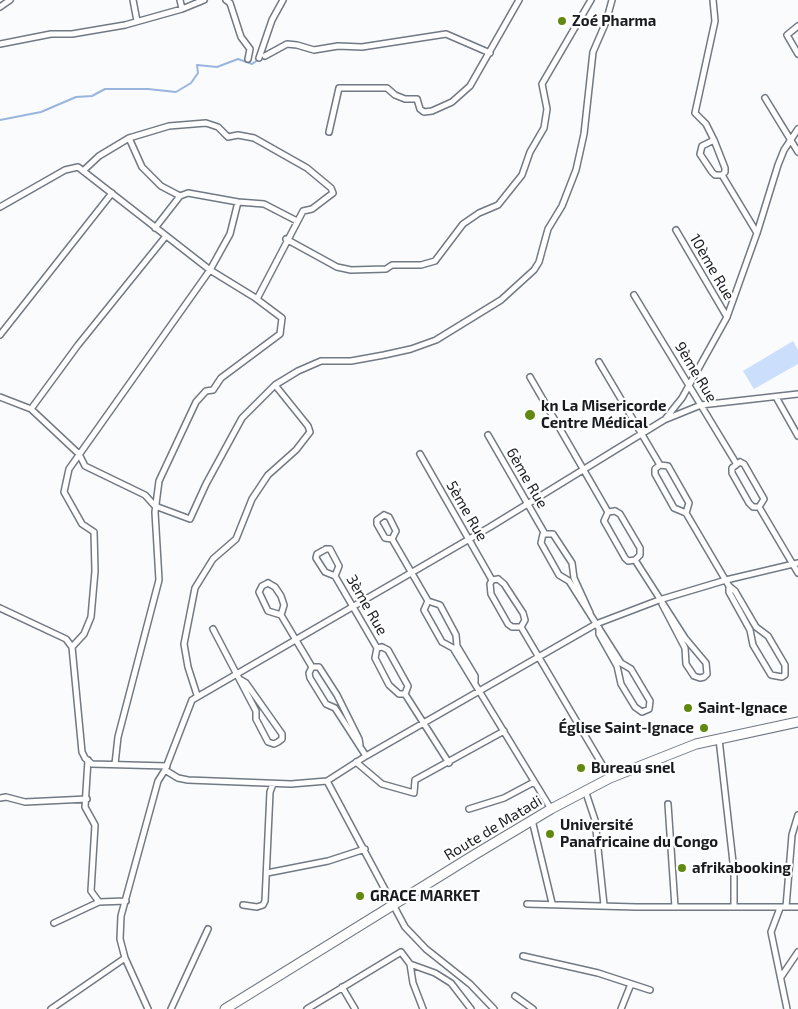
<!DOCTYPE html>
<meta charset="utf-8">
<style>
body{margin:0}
canvas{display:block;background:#f9fbfd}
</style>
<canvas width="798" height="1009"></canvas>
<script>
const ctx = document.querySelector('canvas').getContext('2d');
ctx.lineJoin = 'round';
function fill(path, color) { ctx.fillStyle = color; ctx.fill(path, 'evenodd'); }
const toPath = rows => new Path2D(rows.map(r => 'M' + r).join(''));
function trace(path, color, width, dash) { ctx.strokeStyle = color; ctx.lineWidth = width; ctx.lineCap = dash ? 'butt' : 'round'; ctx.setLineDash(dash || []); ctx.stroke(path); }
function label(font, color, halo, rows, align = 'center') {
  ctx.font = font + ' "Exo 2",sans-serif'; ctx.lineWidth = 4.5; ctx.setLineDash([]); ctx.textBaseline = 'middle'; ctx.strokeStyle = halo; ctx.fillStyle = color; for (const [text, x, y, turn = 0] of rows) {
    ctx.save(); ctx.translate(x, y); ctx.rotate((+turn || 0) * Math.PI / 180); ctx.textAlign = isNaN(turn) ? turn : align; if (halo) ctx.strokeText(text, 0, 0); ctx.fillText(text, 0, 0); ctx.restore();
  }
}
fill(toPath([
 [793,341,798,350,798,364,754,389,743,371]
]), '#cbdffd');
trace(toPath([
 [0,120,41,112,76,97,92,96,105,89,148,89,176,92,191,83,198,73,197,65,217,67,238,59,252,64,258,60]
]), '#99b5de', 2);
const minor = toPath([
 [133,0,137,21],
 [180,0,182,9],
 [226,0,230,3,241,37,250,49,248,59],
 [713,0,715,21,695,113,706,124,714,140],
 [0,7,10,0],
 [798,26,787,35,798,54],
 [0,44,51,34,72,34,125,25,182,9,204,0],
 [265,56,287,44,297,45,314,50,338,46,362,47,446,34,490,53],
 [259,58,272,20,283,0],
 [765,98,798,152],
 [329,132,339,88,387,88,395,95,405,99,417,99,420,109,424,112,432,111,452,102,470,86,519,0],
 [129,138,142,167,161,186,180,196],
 [714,140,725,168,725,172,722,175,715,175,712,172,700,154,702,146,714,140],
 [83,171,99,156,129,138,169,126,206,123,218,127,228,137,238,135,254,138,307,168,331,188,333,193,312,209,303,211,257,299],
 [722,175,757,233],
 [0,207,65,170,78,167,210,270,254,297,282,318,280,334,221,378,213,390,206,391,196,402,159,481,155,512,159,580,118,737,115,764],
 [155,228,180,196,188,193,238,202,264,204,297,221],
 [676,230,727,317],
 [286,239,337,267,351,270,386,269,392,265,421,265,435,261,463,224,479,213,498,205,522,175,530,152,544,128,547,109,542,84,591,0],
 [634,295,736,463],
 [0,335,112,193],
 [599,362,660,465],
 [530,377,608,512],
 [0,397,31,409,79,454,85,466,145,495,155,506,190,519,206,484,242,418,275,385,298,371,321,361,351,361,384,355,411,349,436,340,501,300,534,270,539,262,548,229,562,206,576,170,584,134,593,52,606,22,612,0],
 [776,397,798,436],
 [31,409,78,345,166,236],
 [666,418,682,398,727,317,757,233,778,165,784,150,798,129],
 [488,435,545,534],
 [420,454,492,580],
 [740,462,744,464,764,499,759,507,753,507,749,503,732,473,732,468,740,462],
 [660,465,668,466,689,503,686,513,674,508,655,474,655,469,660,465],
 [759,507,798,573],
 [615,511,620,514,640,548,640,555,635,560,628,561,625,558,604,521,608,512,615,511],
 [686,513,729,586,729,592,750,630,753,645,771,675,782,677,785,675,785,665,768,636,756,627,735,591,729,586],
 [384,515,389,517,396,531,392,539,385,538,377,524,377,520,384,515],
 [545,534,543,534,541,543,559,575,569,581,621,663,631,669,650,701,649,709,642,712,635,707,621,684,617,666,599,634,599,628],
 [545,534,553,534,572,563,574,578,590,613],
 [392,539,428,601],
 [326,549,330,549,339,566,335,576,325,572,316,558,317,554,326,549],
 [635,560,685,638,706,663,707,674,704,677,700,678,694,676,686,664,685,648,662,604],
 [335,576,377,648],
 [498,579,504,584,523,613,525,620,521,627,512,627,508,624,491,594,490,584,492,580,498,579],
 [268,583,275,587,281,596,284,605,281,615,268,611,259,592,262,586,268,583],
 [428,601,424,610,442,642,453,648,551,809],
 [428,601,440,605,456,635,457,646,475,676,475,682],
 [0,608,66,639,72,647,82,752,85,758,92,764,167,766],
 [281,615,312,667],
 [521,627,610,778],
 [213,629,256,711,256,719,268,742,274,744,278,742,282,739,282,734,246,683,241,680],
 [72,647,84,634,91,617,95,571,94,532,82,524,64,492,69,469,210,270,230,234,238,202],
 [382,647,388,650,408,686,405,694,399,694,389,685,375,658,377,648,382,647],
 [312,667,309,673,310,678,326,704,335,708,366,756],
 [312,667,319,667,337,695,359,739,360,745],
 [405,694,449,763],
 [197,695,188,667,184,644,195,588,213,559,236,539,252,499,268,475,296,450,310,432,308,426,275,385],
 [719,739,734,871,734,906],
 [88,760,85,807,95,825,91,891,99,902],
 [356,762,382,784,414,793,415,780,504,731],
 [165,770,178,778,188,780,291,784,327,781,366,756,596,624,659,600,726,580,798,563],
 [327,781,405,927,426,949,470,984,494,1009],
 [585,790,595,820,604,905],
 [0,798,6,797,25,802,87,799],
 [668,804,675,907],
 [469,809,504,798,534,782],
 [532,820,552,903],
 [267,873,328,861,365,849],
 [527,904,636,907,798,907],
 [243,905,257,907,263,905,265,901,270,792,273,784],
 [786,907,792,835,798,815],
 [780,908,771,932,787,1009],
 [54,923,99,902,126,901],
 [523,956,598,973,650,990],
 [410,964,413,983,423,1009],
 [781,977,798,952],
 [342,987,355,1009],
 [515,996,533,1009],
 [51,1009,125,958],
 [148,1009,125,958,120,939,121,916,158,781,165,770,192,700,490,527,664,420,701,405,798,394],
 [171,1009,208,929],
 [307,1009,401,952,410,964,435,973,451,983,471,1009],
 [621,1009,631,984]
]);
const trunk = toPath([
 [225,1009,474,855,551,809,610,778,696,744,798,722]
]);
trace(minor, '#717983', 8);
trace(trunk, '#717983', 11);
trace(minor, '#fff', 5);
trace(trunk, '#fff', 9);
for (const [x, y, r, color] of [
 [562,21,5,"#618811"],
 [530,415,6,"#618811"],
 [688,708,5,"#618811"],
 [704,728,5,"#618811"],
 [581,768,5,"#618811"],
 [550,834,5,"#618811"],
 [682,868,5,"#618811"],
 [360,896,5,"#618811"]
]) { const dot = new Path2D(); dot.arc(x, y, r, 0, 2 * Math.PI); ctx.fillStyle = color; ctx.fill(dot); trace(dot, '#fff', 2); }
label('bold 15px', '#181b1f', '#fff', [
 ["Zoé Pharma",572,21],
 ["kn La Misericorde",541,406],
 ["Centre Médical",541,423],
 ["Saint-Ignace",698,708],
 ["Église Saint-Ignace",694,728,"right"],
 ["Bureau snel",591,768],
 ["Université",560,825],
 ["Panafricaine du Congo",560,842],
 ["afrikabooking",692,868],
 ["GRACE MARKET",370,896]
], 'left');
label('15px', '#181b1f', '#fff', [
 ["10ème Rue",712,267,60],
 ["9ème Rue",696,372,59],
 ["6ème Rue",527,478,60],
 ["5ème Rue",467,511,60],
 ["3ème Rue",367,605,60],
 ["Route de Matadi",493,828,-31]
]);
</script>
